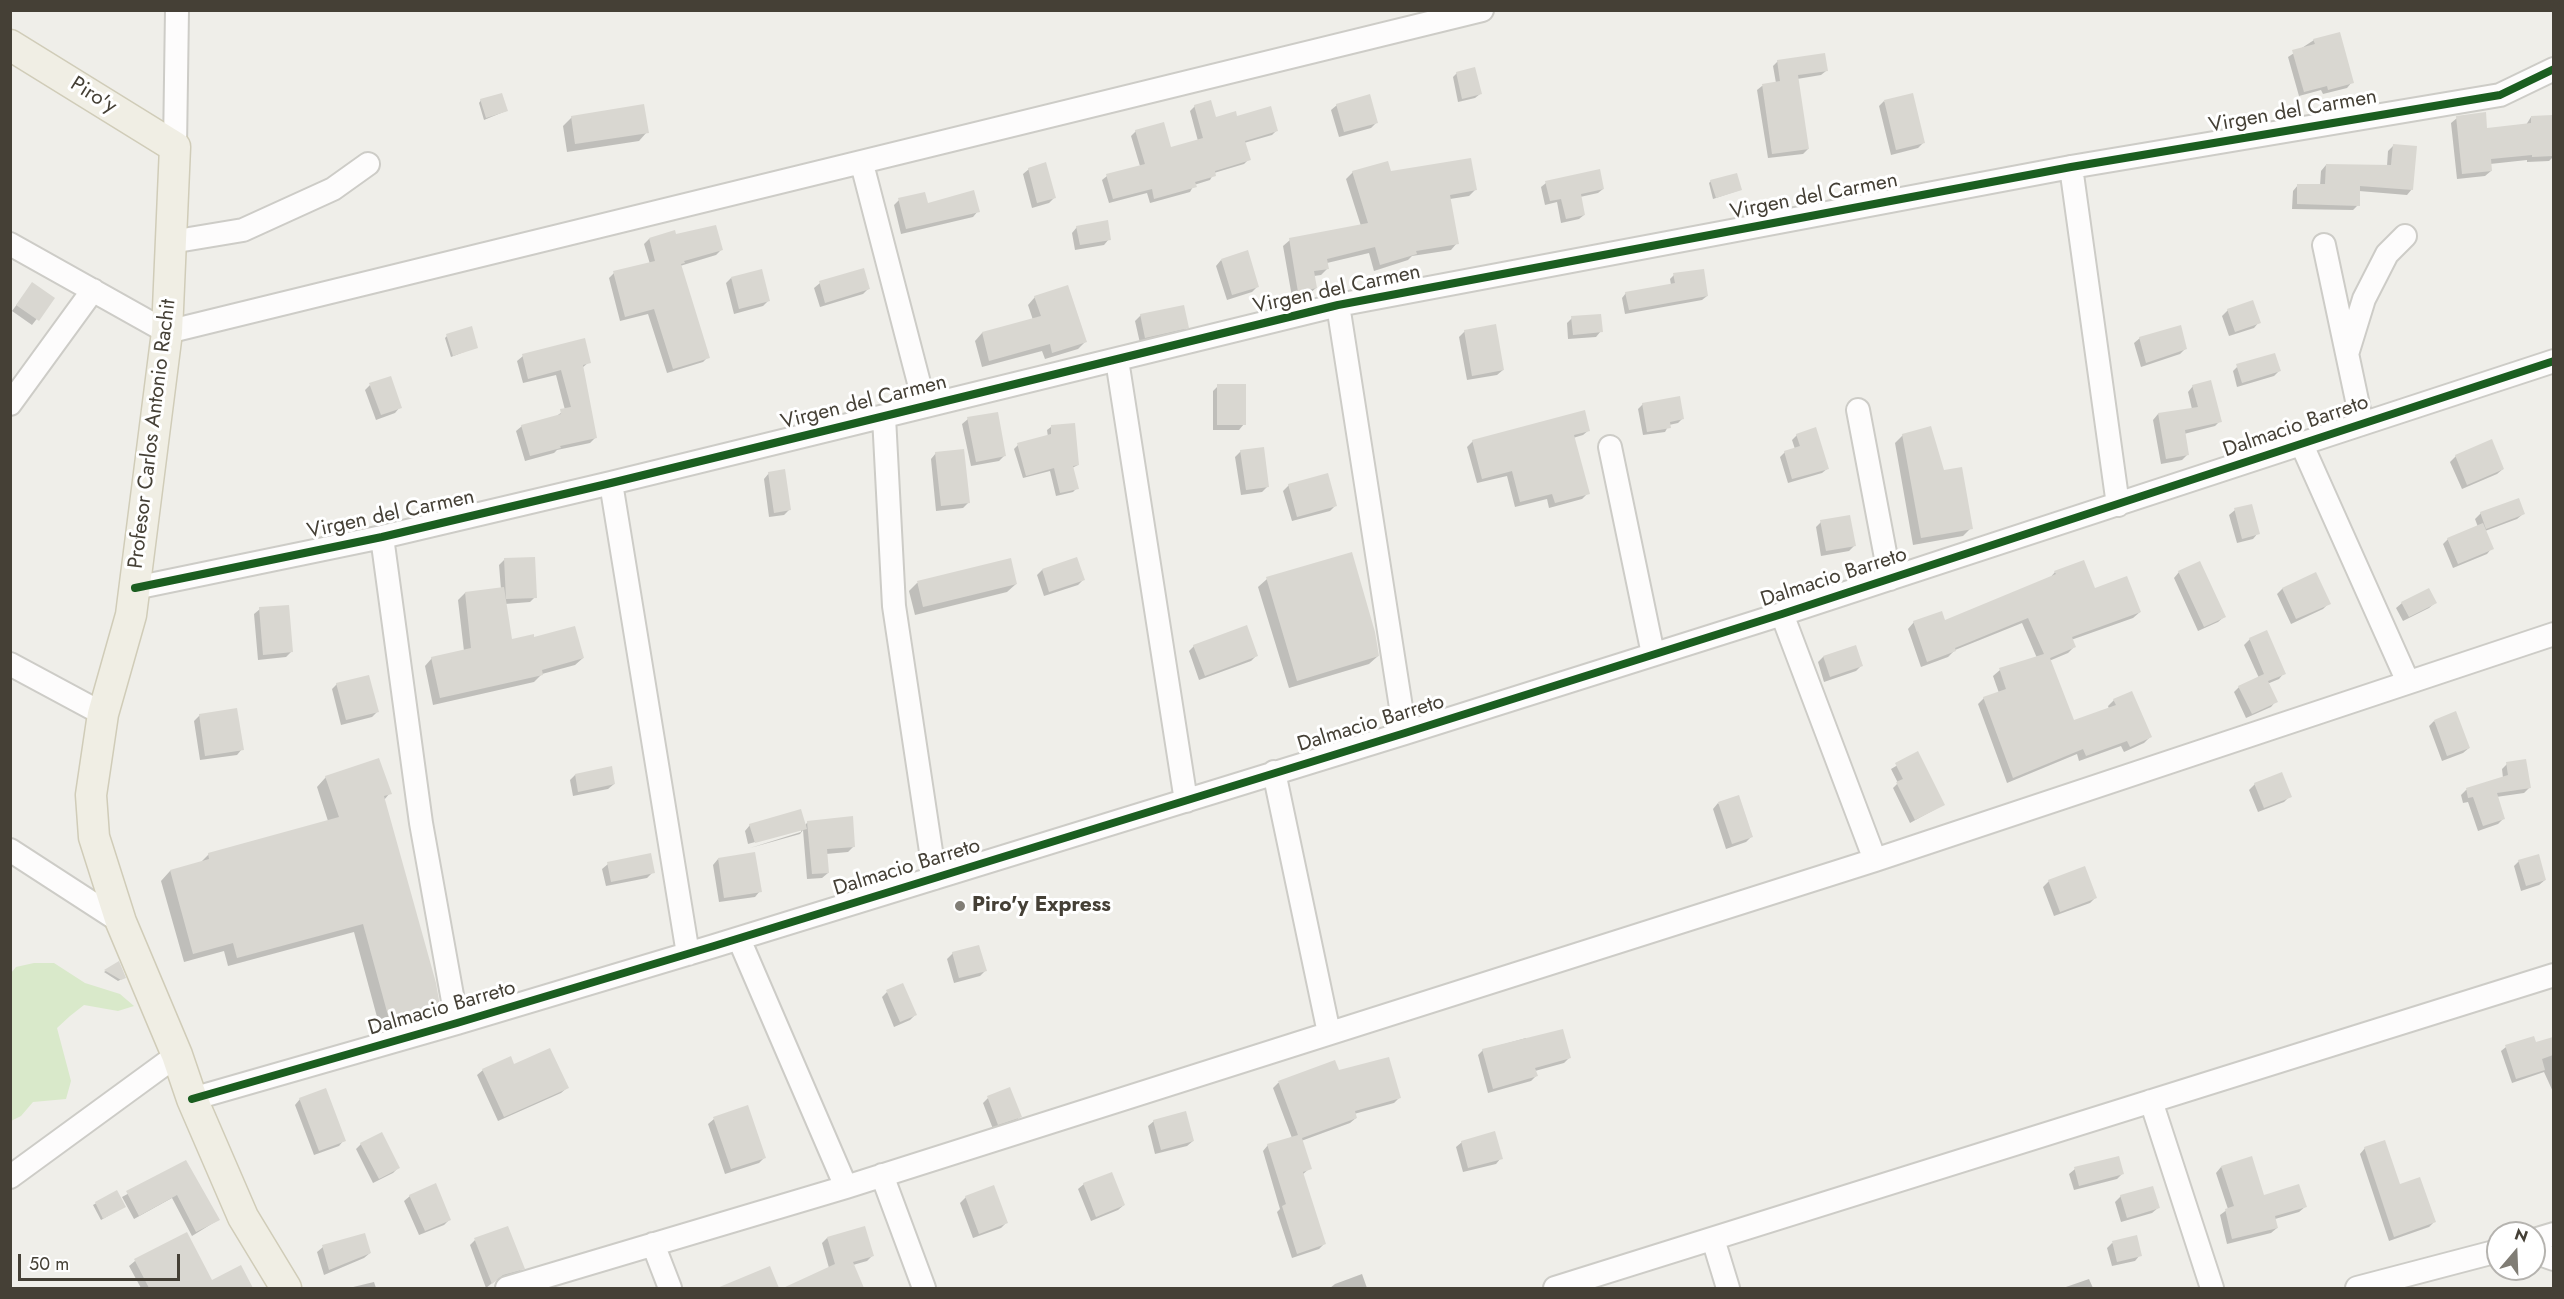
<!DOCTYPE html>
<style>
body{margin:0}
#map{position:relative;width:2564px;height:1299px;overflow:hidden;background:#efeee9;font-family:Jost,sans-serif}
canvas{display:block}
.frame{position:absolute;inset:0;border:12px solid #454036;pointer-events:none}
.north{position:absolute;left:2486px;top:1221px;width:60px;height:60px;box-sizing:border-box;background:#fff;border:2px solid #b5b3af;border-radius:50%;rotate:19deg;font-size:16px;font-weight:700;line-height:24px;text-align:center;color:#454036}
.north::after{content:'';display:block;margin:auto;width:21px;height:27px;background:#807d75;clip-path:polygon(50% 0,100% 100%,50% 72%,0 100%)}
.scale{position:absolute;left:18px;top:1254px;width:162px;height:27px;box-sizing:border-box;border:3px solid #454036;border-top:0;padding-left:8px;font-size:18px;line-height:21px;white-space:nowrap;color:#454036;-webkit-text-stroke:4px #fff;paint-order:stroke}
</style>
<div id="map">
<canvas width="2564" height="1299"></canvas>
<div class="frame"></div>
<div class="north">N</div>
<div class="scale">50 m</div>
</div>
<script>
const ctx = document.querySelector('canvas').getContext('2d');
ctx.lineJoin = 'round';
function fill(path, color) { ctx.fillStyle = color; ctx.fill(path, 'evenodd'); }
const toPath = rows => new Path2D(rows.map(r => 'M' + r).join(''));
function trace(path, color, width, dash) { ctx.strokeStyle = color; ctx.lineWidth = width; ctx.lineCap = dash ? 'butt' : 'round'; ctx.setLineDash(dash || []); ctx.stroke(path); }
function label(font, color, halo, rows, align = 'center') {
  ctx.font = font + ' Jost,sans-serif'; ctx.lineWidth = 6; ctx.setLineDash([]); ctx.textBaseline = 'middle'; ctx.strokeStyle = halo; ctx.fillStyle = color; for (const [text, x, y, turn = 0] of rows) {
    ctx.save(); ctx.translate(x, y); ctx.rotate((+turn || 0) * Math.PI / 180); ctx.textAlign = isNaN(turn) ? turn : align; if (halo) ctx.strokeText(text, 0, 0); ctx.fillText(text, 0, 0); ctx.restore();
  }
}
fill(toPath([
 [34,963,54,963,85,983,120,994,134,1006,118,1011,84,1005,70,1016,57,1028,71,1081,66,1099,33,1102,21,1116,11,1121,11,973,16,967]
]), '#d9e9ca');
fill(toPath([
 [2314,40,2352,82,2347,88,2323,94,2321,90,2299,96,2288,57],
 [1778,61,1826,71,1821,75,1797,79,1808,149,1803,154,1768,158,1757,90,1762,86,1776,83,1773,66],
 [1457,73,1480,94,1475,98,1458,102,1453,77],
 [481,100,506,111,484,120,479,103],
 [1884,101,1924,142,1918,148,1891,155,1879,106],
 [1337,105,1376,123,1371,128,1339,137,1331,110],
 [1195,106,1215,119,1236,117,1277,130,1272,135,1244,143,1249,159,1244,164,1214,173,1210,180,1194,185,1190,192,1150,203,1147,193,1109,203,1102,180,1107,176,1140,166,1131,136,1136,131,1170,148,1198,141,1190,111],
 [572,117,647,132,639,141,567,152,563,126],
 [2531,117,2553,117,2554,156,2549,161,2527,162,2527,160,2490,164,2491,171,2485,176,2457,179,2451,123,2457,118,2486,129,2526,125],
 [2393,146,2412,189,2407,195,2359,191,2358,205,2353,210,2292,209,2293,191,2298,185,2320,186,2321,171,2326,165,2387,166,2388,151],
 [1029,169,1054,198,1049,203,1032,208,1023,174],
 [1353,172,1390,173,1475,190,1469,196,1450,199,1457,243,1451,250,1412,256,1408,260,1374,271,1369,253,1327,263,1328,268,1321,275,1314,276,1316,288,1309,294,1292,297,1283,246,1290,240,1361,226,1346,179],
 [1711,181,1740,190,1713,199,1709,183],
 [1546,183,1603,189,1598,193,1580,197,1584,215,1579,219,1561,223,1557,202,1545,205,1541,187],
 [899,200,927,204,978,211,973,217,901,234,894,205],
 [1077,227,1109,239,1104,245,1075,250,1072,233],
 [675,236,721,250,716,255,680,266,708,357,703,362,667,373,648,314,620,321,609,278,614,273,650,264,644,244,649,239],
 [1221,260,1257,287,1252,292,1227,300,1216,266],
 [1674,275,1707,296,1702,300,1625,314,1622,298,1626,293,1671,285,1670,279],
 [731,278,768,301,763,306,734,314,726,283],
 [820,283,869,288,863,294,820,307,814,288],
 [32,284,53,298,32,325,12,311],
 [1035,297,1085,342,1078,349,1045,359,1042,351,982,367,975,341,982,333,1033,320,1028,305],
 [2228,310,2259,322,2254,328,2229,336,2222,316],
 [1141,315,1187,327,1181,333,1140,343,1135,321],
 [1572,318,1601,331,1596,337,1568,339,1567,323],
 [1465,331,1503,370,1497,375,1467,380,1459,337],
 [447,336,477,347,451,357,445,338],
 [2140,338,2186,348,2180,354,2141,367,2134,343],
 [523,356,589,362,582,368,595,438,590,443,557,450,554,453,525,461,516,431,522,426,555,417,565,410,556,375,523,383,517,361],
 [2239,365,2279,371,2274,376,2237,387,2233,371],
 [370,385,400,407,395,413,376,420,365,390],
 [1218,386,1244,424,1239,430,1213,430,1213,391],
 [2193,386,2220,421,2215,426,2184,434,2187,455,2182,460,2161,464,2153,420,2158,414,2192,409,2188,392],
 [1643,404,1683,418,1678,423,1669,425,1665,432,1643,435,1638,409],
 [968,419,1005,455,999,461,971,466,962,424],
 [1051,427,1078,465,1072,468,1077,488,1073,492,1056,496,1050,471,1023,478,1014,449,1018,445,1048,437,1047,430],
 [1589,430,1583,435,1573,438,1588,493,1582,499,1549,508,1547,499,1515,507,1507,476,1477,483,1467,447,1473,441],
 [1797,435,1827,469,1822,473,1788,483,1780,457,1785,452,1795,449,1792,440],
 [1903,435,1942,472,1971,528,1963,536,1913,545,1895,443],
 [1241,451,1268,486,1262,492,1241,495,1235,457],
 [936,453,969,502,963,508,936,511,931,459],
 [2456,456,2503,469,2497,474,2462,489,2450,462],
 [769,473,789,510,784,515,769,517,764,479],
 [1289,485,1335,506,1330,511,1292,521,1283,491],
 [2235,510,2258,533,2253,539,2237,543,2229,515],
 [2481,513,2523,514,2517,519,2485,531,2492,548,2487,554,2453,568,2443,544,2448,539,2478,527,2475,519],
 [1821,522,1854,546,1849,551,1821,556,1816,527],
 [505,559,535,597,530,602,505,604,510,641,533,639,583,658,575,665,542,674,534,682,433,705,425,666,432,658,464,651,458,600,465,593,501,589,499,565],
 [1010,560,1016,584,1007,592,915,615,909,591,917,583],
 [1042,570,1083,580,1078,585,1044,596,1037,575],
 [2055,572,2140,612,2133,618,2071,640,2074,647,2068,653,2049,661,2074,722,2109,709,2108,706,2114,700,2150,737,2144,743,2124,752,2121,746,2079,761,2077,754,2007,783,1978,704,1984,698,1999,693,1993,676,2000,670,2037,658,2022,623,1955,650,1948,657,1921,667,1908,629,1914,622,1945,622,2049,579],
 [2179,572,2224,617,2218,622,2198,631,2174,578],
 [2315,574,2329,603,2323,609,2291,624,2277,594,2282,589],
 [1267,579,1378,656,1369,664,1289,688,1258,587],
 [2402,603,2435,603,2429,608,2403,621,2396,608],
 [260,609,291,652,286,657,258,660,254,614],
 [2250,639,2284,673,2279,679,2267,684,2276,701,2271,707,2246,718,2234,692,2239,687,2259,678,2244,645],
 [1194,646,1256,656,1251,661,1199,680,1189,651],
 [1855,647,1861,666,1856,671,1824,682,1818,662,1823,657],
 [337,684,377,712,372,717,341,725,332,689],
 [200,715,242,749,237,755,200,760,194,721],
 [2434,721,2469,748,2463,753,2442,761,2429,726],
 [1918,753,1943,805,1910,823,1893,788,1898,783,1891,769],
 [2507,764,2530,787,2524,793,2496,797,2503,819,2498,824,2478,831,2468,802,2463,803,2461,795,2466,790,2503,778,2502,769],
 [575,775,614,784,608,789,573,796,570,780],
 [326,777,390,793,384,800,439,1005,429,1014,380,1028,354,932,228,966,224,951,184,962,161,881,170,871,199,864,209,854,328,821,317,787],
 [2255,784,2290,796,2284,802,2258,812,2249,790],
 [1718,803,1751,837,1746,842,1726,849,1713,809],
 [808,822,854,846,848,852,826,854,828,873,822,878,807,879,803,830,800,834,750,848,801,832,801,829,748,844,745,831,750,825,804,826],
 [718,859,760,891,755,897,719,902,713,865],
 [2519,861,2545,880,2539,885,2521,891,2514,866],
 [608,864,653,872,647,878,606,886,602,869],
 [2049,881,2096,897,2090,903,2054,916,2043,887],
 [953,953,985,971,980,976,954,983,947,959],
 [118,963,124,978,118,981,104,972],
 [887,992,915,1015,910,1020,894,1027,882,997],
 [1526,1038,1526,1041,1570,1057,1564,1063,1535,1071,1536,1076,1531,1081,1488,1093,1478,1055,1483,1050],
 [2554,1038,2554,1094,2544,1072,2512,1083,2501,1051,2506,1047,2535,1044],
 [1334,1062,1338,1072,1399,1098,1394,1103,1354,1114,1356,1118,1350,1123,1301,1141,1310,1168,1302,1175,1324,1244,1319,1249,1292,1258,1277,1212,1280,1209,1263,1151,1268,1145,1292,1138,1273,1088,1278,1083],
 [514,1066,567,1088,561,1093,498,1121,477,1075,483,1070],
 [988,1098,1020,1117,1014,1122,993,1129,983,1103],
 [300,1099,344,1140,339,1146,314,1155,295,1105],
 [714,1119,764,1158,759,1163,725,1174,708,1124],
 [1154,1121,1193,1141,1187,1146,1155,1154,1148,1126],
 [1462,1142,1501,1158,1496,1164,1463,1172,1456,1147],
 [361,1144,398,1168,393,1173,373,1183,356,1149],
 [2365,1148,2434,1222,2429,1227,2389,1241,2360,1154],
 [186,1162,218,1220,192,1236,172,1198,134,1219,122,1197],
 [2221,1167,2263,1197,2305,1207,2299,1212,2275,1219,2277,1228,2271,1233,2227,1244,2220,1215,2228,1209,2216,1173],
 [2075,1169,2122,1174,2117,1179,2074,1190,2069,1174],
 [1084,1184,1124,1205,1118,1210,1091,1221,1078,1189],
 [116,1192,124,1207,101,1220,93,1205],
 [410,1196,449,1220,444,1225,419,1235,404,1201],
 [2121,1196,2158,1208,2152,1213,2121,1222,2115,1202],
 [966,1197,1006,1223,1001,1228,973,1238,960,1203],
 [186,1234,211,1282,241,1267,251,1288,141,1288,129,1266,135,1261],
 [827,1238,872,1256,867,1261,853,1265,863,1288,786,1288,829,1268,822,1243],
 [475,1240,523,1268,517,1274,496,1280,486,1288,470,1245],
 [2112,1243,2140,1255,2135,1261,2112,1266,2107,1248],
 [323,1247,370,1253,364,1258,324,1275,317,1252],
 [769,1268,777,1288,736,1288,734,1285],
 [1362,1274,1367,1288,1330,1288,1335,1284],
 [2089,1279,2093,1288,2063,1288],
 [374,1282,376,1288,349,1288]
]), '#0003');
fill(toPath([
 [2340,32,2354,83,2328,90,2327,86,2304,92,2292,50,2315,44,2313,39],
 [1825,53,1828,71,1798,75,1809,149,1772,154,1762,84,1780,81,1777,60],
 [1475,67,1482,94,1462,99,1456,72],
 [502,93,508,111,486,118,480,99],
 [1913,93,1925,143,1896,150,1884,100],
 [1370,94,1378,123,1344,132,1336,104],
 [1211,100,1216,117,1236,111,1237,116,1271,106,1278,131,1245,141,1251,160,1215,171,1216,176,1195,182,1197,187,1154,199,1152,189,1113,199,1106,174,1145,164,1135,130,1164,122,1171,147,1203,138,1194,105],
 [644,104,649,133,575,144,571,116],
 [2486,112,2487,128,2531,123,2531,116,2553,115,2553,156,2532,157,2532,155,2491,159,2492,171,2462,174,2456,116],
 [2393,144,2417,146,2413,190,2360,186,2360,206,2297,204,2297,184,2325,184,2326,164,2391,165],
 [1471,158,1477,190,1450,195,1459,244,1416,251,1417,254,1380,265,1375,247,1327,259,1329,269,1314,271,1317,288,1298,292,1289,238,1368,223,1352,171,1388,161,1391,171],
 [1046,162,1056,198,1037,203,1028,168],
 [1600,169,1604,189,1581,194,1585,215,1566,219,1561,199,1550,201,1545,181],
 [1737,173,1742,190,1716,198,1710,180],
 [974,190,980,212,906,229,898,198,925,192,928,203],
 [1108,220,1111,240,1080,245,1076,226],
 [716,225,723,250,684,261,685,263,681,264,710,358,673,369,654,309,625,317,613,271,655,261,649,238,675,230,676,234],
 [1248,250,1259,287,1232,295,1221,259],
 [864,268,870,289,825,303,819,281],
 [762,269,770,301,739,309,731,277],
 [1704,269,1708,296,1629,310,1625,292,1675,283,1673,273],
 [32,282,55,298,39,321,16,305],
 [1068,285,1087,342,1052,353,1050,344,989,361,982,332,1041,316,1034,296],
 [2253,300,2261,323,2235,332,2227,309],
 [1184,305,1189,328,1145,338,1140,314],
 [1601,314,1603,332,1573,335,1571,316],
 [1496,324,1504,370,1472,376,1464,330],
 [2181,325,2187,349,2146,363,2139,337],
 [472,326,478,348,453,356,446,334],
 [585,338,591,363,583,365,597,438,560,446,561,448,530,456,521,425,561,414,560,409,571,407,561,370,528,379,522,354],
 [2275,353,2281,371,2242,383,2236,364],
 [391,376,402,408,381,415,369,383],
 [2211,380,2222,422,2185,430,2189,455,2166,459,2158,413,2198,407,2192,385],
 [1217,384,1246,384,1246,425,1217,425],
 [1680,396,1684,419,1670,422,1671,428,1647,432,1642,403],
 [1585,410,1590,431,1574,435,1590,494,1555,503,1552,494,1520,502,1512,471,1482,479,1472,440],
 [998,412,1006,456,976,462,967,417],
 [1075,423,1079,465,1073,466,1079,489,1060,493,1054,468,1026,476,1017,443,1051,434,1051,425],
 [1931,426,1944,470,1962,467,1973,529,1921,538,1902,434],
 [1816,427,1829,469,1792,479,1784,451,1800,446,1796,434],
 [2492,439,2504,469,2467,485,2455,455],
 [1264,447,1269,487,1246,490,1240,450],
 [964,449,970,503,941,506,935,452],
 [785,469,791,510,774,513,768,472],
 [1328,473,1337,506,1297,517,1288,484],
 [2519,498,2525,514,2486,529,2480,512],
 [2252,504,2260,534,2242,539,2234,508],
 [1850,515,1856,546,1826,551,1820,520],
 [2483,523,2494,549,2458,564,2447,538],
 [1352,552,1375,632,1379,656,1297,681,1266,577],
 [535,557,537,598,506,599,504,558],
 [1077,557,1085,580,1049,592,1042,569],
 [1011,558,1017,584,923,607,917,581],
 [2084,560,2095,588,2127,576,2141,612,2072,637,2076,647,2050,658,2074,720,2116,705,2113,699,2132,691,2152,737,2130,747,2127,741,2086,756,2083,749,2013,778,1983,697,2006,689,1999,668,2044,654,2028,618,1955,648,1956,651,1927,662,1913,621,1942,611,1945,620,2056,574,2054,571],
 [2200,561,2226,617,2204,627,2178,571],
 [2316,572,2331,604,2296,619,2282,588],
 [504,587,512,639,534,634,534,637,575,626,584,658,542,670,543,675,440,698,431,657,471,648,465,592],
 [2429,588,2437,603,2409,617,2401,602],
 [289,605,293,652,263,655,259,607],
 [1247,625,1258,656,1205,676,1193,645],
 [2267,630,2286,674,2268,681,2278,702,2252,714,2238,686,2264,674,2249,638],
 [1856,645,1863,666,1830,677,1823,656],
 [369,675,379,712,346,720,336,683],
 [237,708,244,750,205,756,199,714],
 [2456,711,2470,748,2447,756,2434,720],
 [1918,751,1945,805,1915,820,1896,782,1903,779,1895,763],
 [379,758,392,794,384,796,436,983,440,1006,389,1019,363,924,237,958,233,943,193,954,170,870,209,859,208,853,339,817,325,776],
 [2526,759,2531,788,2497,793,2505,819,2483,826,2473,797,2468,798,2466,788,2508,775,2506,762],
 [612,766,615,784,578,792,575,774],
 [2282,772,2292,797,2264,808,2254,783],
 [1739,795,1753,837,1732,844,1718,802],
 [801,809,807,829,755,843,749,824],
 [853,816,855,847,827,849,829,873,812,874,807,821],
 [755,852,762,892,724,898,718,858],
 [651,853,655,873,611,882,607,862],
 [2539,854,2546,880,2526,886,2518,860],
 [2085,866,2097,898,2060,912,2048,880],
 [979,945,987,971,959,978,952,952],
 [119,961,126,978,121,980,104,970],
 [903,983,917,1015,900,1022,886,990],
 [1563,1029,1571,1058,1535,1068,1538,1076,1493,1089,1482,1049],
 [2534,1036,2536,1042,2553,1037,2553,1055,2542,1059,2545,1070,2516,1079,2505,1045],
 [550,1048,569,1088,504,1117,482,1069,511,1056,514,1064],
 [1389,1057,1401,1098,1355,1111,1357,1118,1302,1138,1312,1169,1303,1172,1326,1244,1297,1254,1282,1206,1286,1204,1267,1144,1298,1135,1278,1081,1335,1060,1339,1070],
 [1010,1087,1022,1117,998,1125,987,1096],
 [326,1088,346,1141,319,1151,299,1098],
 [748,1105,766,1158,731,1169,713,1117],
 [1186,1111,1194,1141,1161,1150,1153,1120],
 [1495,1131,1503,1159,1468,1168,1461,1141],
 [382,1132,400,1168,379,1179,360,1143],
 [2385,1140,2400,1184,2420,1177,2436,1222,2394,1237,2364,1147],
 [2119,1156,2124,1174,2079,1186,2074,1167],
 [2252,1156,2264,1195,2299,1184,2307,1207,2275,1216,2278,1228,2232,1239,2225,1209,2234,1206,2221,1166],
 [186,1160,220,1220,196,1232,177,1195,139,1216,126,1191],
 [1112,1172,1125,1205,1096,1217,1083,1183],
 [436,1183,451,1220,425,1231,409,1195],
 [994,1185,1008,1223,979,1234,965,1196],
 [2153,1186,2160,1208,2127,1218,2120,1195],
 [117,1190,126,1207,103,1219,95,1202],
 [508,1226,525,1269,503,1275,492,1284,474,1238],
 [865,1226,874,1256,853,1262,864,1288,783,1288,835,1264,827,1237],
 [187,1232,212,1280,241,1265,253,1288,149,1288,134,1259],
 [365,1233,371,1253,329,1270,322,1245],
 [2137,1235,2142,1256,2117,1262,2112,1241],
 [770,1266,779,1288,717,1288]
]), '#d9d7d1');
const minor = toPath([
 [175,147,177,10],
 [862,164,925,406],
 [2071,167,2118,505],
 [171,242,243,230,333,189,368,164],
 [10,244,167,332,1482,10],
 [2324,245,2362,424],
 [1338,305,1405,733],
 [2348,351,2364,299,2387,254,2405,236],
 [1117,360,1186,801],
 [10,404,93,290],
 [1858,410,1890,579],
 [884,417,894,606,935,878],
 [2302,445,2408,682],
 [1610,447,1653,654],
 [611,483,688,954],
 [382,537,421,823,457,1023],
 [135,588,382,537,611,483,1338,305,2071,167,2500,95,2554,69],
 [1782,614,1875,860],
 [10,664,103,714],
 [1274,772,1329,1033],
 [10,850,121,922],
 [739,939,846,1187],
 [192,1099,457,1023,714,946,1405,733,1782,614,2554,361],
 [2151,1101,2212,1288],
 [882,1175,924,1288],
 [10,1177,177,1055],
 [1713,1239,1728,1288],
 [2534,1240,2554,1234],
 [653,1244,670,1288],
 [2534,1252,2554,1259],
 [507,1288,846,1187,1875,860,2554,634],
 [1555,1288,2554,975],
 [2357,1288,2498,1251]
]);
const major = toPath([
 [10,45,175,147,167,332,131,615,103,714,91,795,94,837,121,922,177,1055,192,1099,243,1217,286,1288]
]);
trace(minor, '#cdccc7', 26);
trace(major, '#d0ccb8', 33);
trace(minor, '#fdfcfc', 22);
trace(major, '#f0eee4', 30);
trace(toPath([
 [135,588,382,537,611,483,1338,305,2071,167,2500,95,2554,69],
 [192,1099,457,1023,714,946,1405,733,1782,614,2554,361]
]), '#1b5e20', 8);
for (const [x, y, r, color] of [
 [960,906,6,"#807d75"]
]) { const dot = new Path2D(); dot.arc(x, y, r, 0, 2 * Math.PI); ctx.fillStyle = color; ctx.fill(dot); trace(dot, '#fff', 2); }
label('21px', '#454036', '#fff', [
 ["Piro'y",93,96,32],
 ["Virgen del Carmen",2293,112,-10],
 ["Virgen del Carmen",1814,197,-11],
 ["Virgen del Carmen",1337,290,-12],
 ["Virgen del Carmen",864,403,-14],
 ["Dalmacio Barreto",2296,427,-19],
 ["Profesor Carlos Antonio Rachit",153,434,-83],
 ["Virgen del Carmen",391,515,-12],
 ["Dalmacio Barreto",1834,578,-18],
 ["Dalmacio Barreto",1371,724,-17],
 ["Dalmacio Barreto",907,868,-17],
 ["Dalmacio Barreto",442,1009,-16]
]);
label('bold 21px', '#454036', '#fff', [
 ["Piro'y Express",972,906]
], 'left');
</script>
